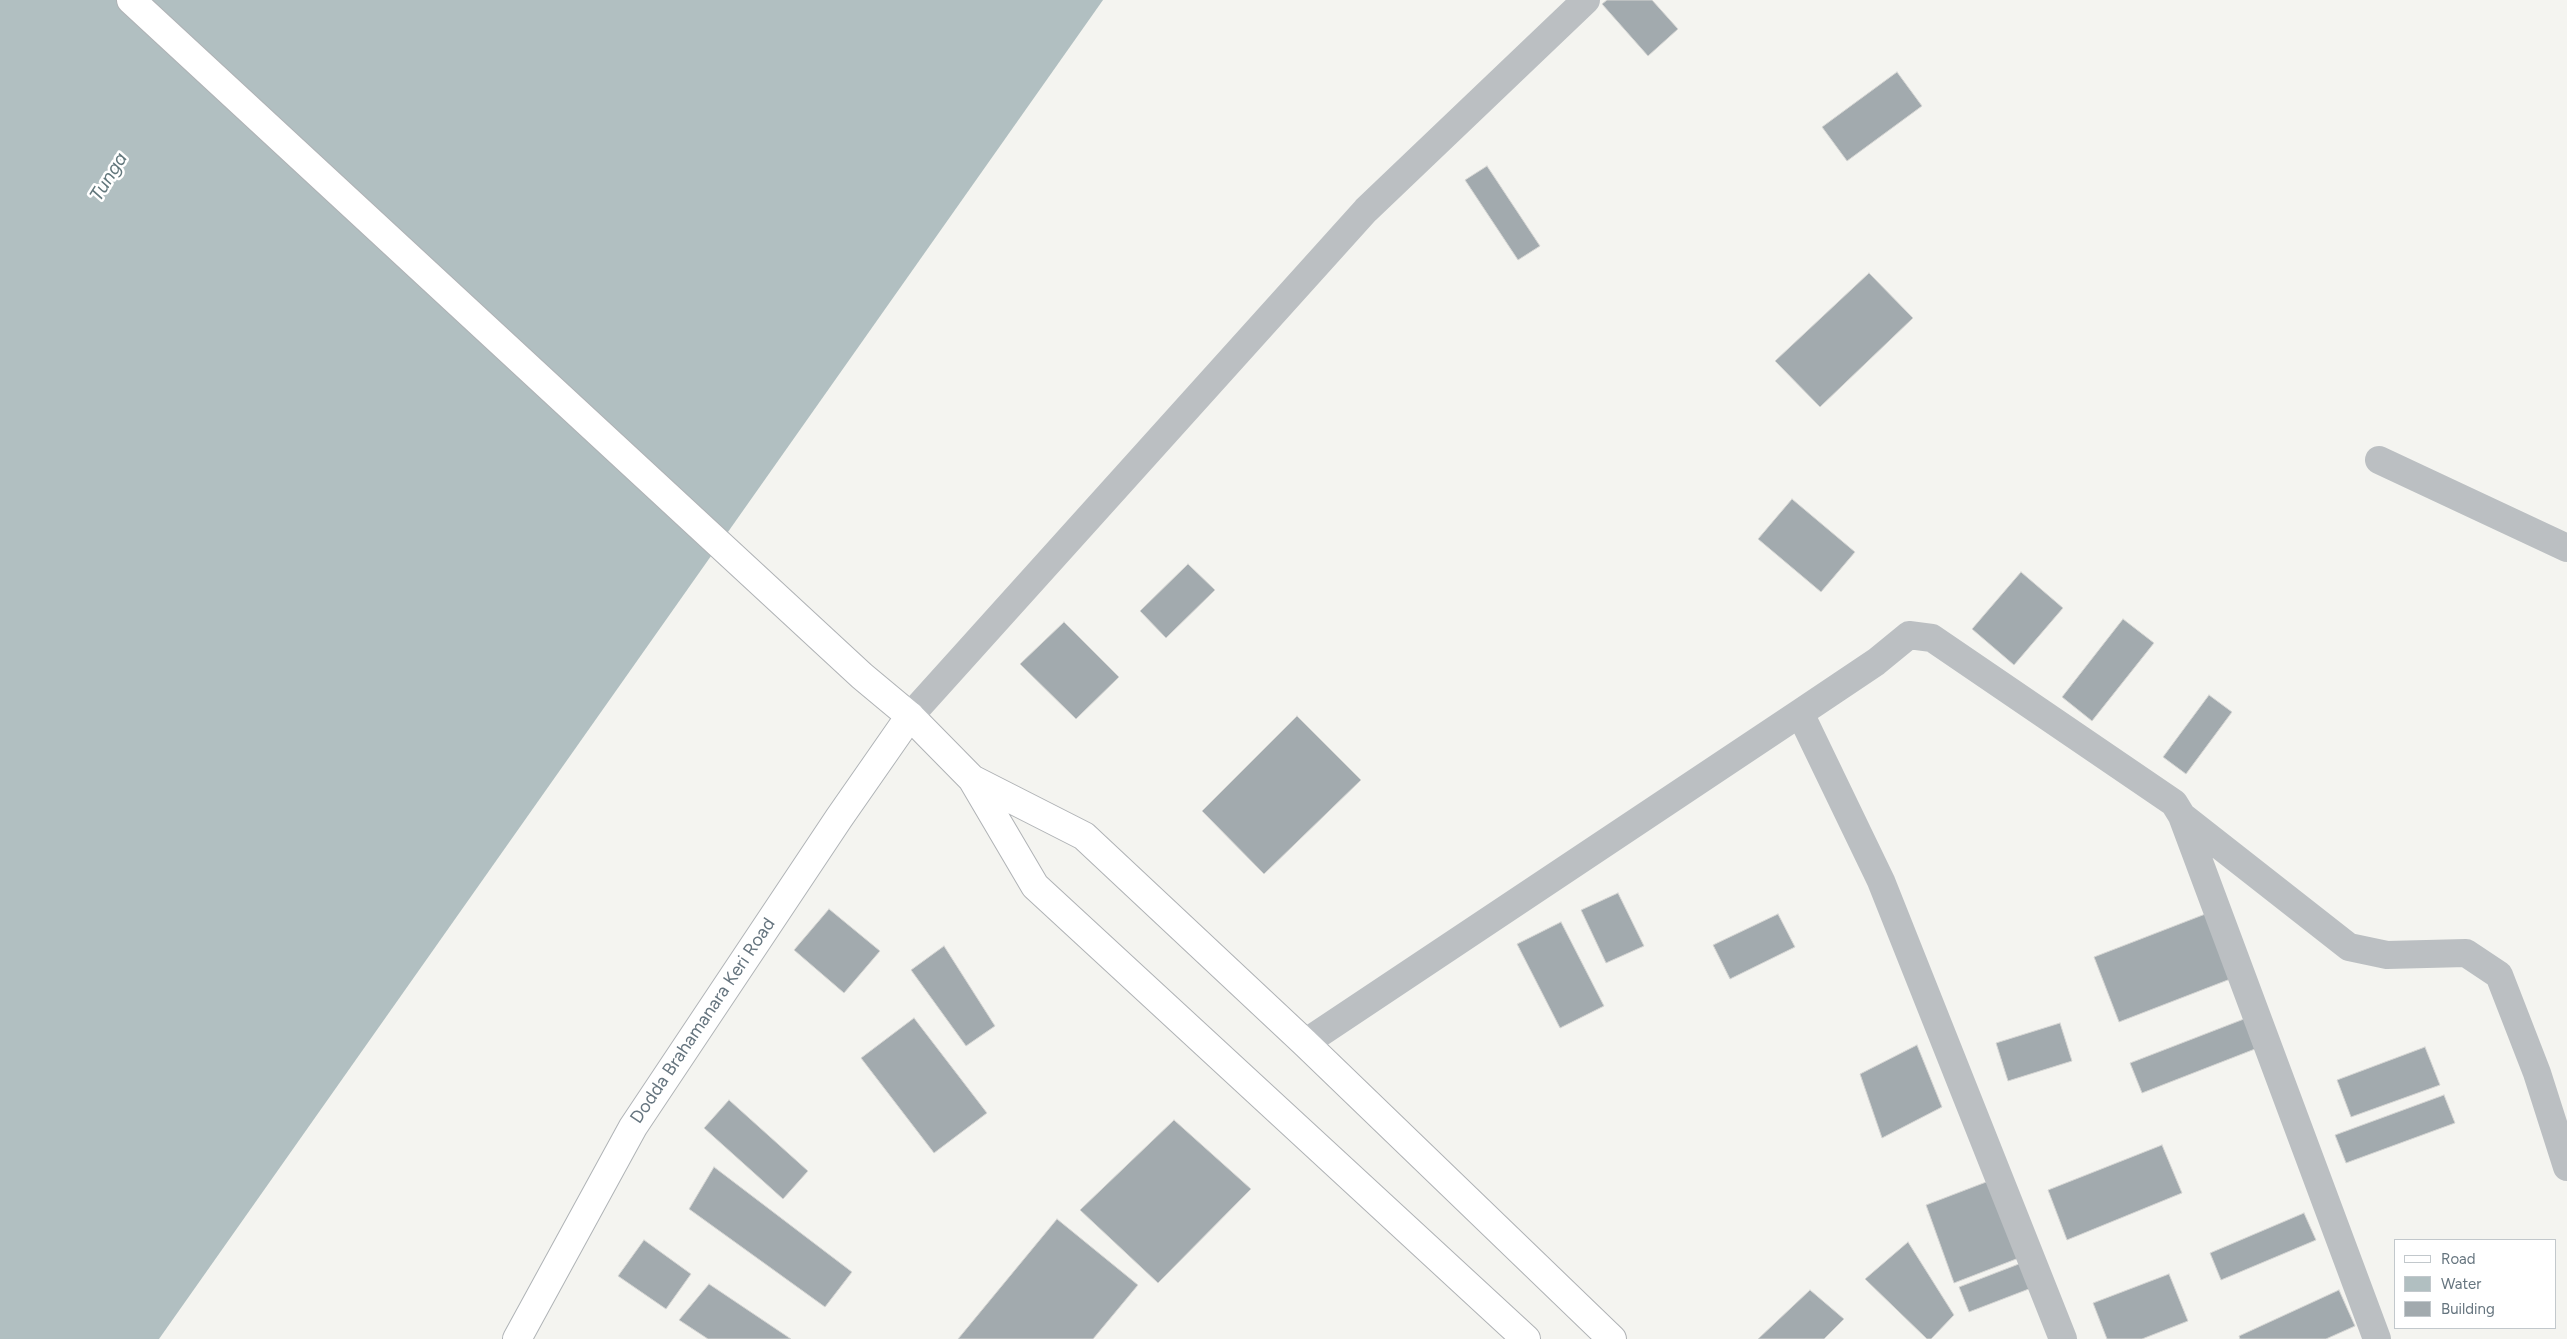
<!DOCTYPE html>
<style>
body{margin:0}
#map{position:relative;width:2567px;height:1339px;overflow:hidden;background:#f4f4f0;font-family:Figtree,sans-serif}
canvas{display:block}
.legend{position:absolute;left:2394px;top:1239px;width:162px;height:90px;box-sizing:border-box;background:#fff;border:1px solid #c2c8cc;margin:0;padding:6px 9px;list-style:none;font-size:15px;color:#66757f}
.legend li{display:flex;align-items:center;gap:10px;height:25px}
.legend b{width:25px;border:1px solid #c2c8cc}
</style>
<div id="map">
<canvas width="2567" height="1339"></canvas>
<ul class="legend">
<li><b style="height:6px;background:#fff"></b>Road</li>
<li><b style="height:14px;background:#b1bfc1"></b>Water</li>
<li><b style="height:14px;background:#a2aaae"></b>Building</li>
</ul>
</div>
<script>
const ctx = document.querySelector('canvas').getContext('2d');
ctx.lineJoin = 'round';
function fill(path, color) { ctx.fillStyle = color; ctx.fill(path, 'evenodd'); }
const toPath = rows => new Path2D(rows.map(r => 'M' + r).join(''));
function trace(path, color, width, dash) { ctx.strokeStyle = color; ctx.lineWidth = width; ctx.lineCap = dash ? 'butt' : 'round'; ctx.setLineDash(dash || []); ctx.stroke(path); }
function label(font, color, halo, rows, align = 'center') {
  ctx.font = font + ' Figtree,sans-serif'; ctx.lineWidth = 5; ctx.setLineDash([]); ctx.textBaseline = 'middle'; ctx.strokeStyle = halo; ctx.fillStyle = color; for (const [text, x, y, turn = 0] of rows) {
    ctx.save(); ctx.translate(x, y); ctx.rotate((+turn || 0) * Math.PI / 180); ctx.textAlign = isNaN(turn) ? turn : align; if (halo) ctx.strokeText(text, 0, 0); ctx.fillText(text, 0, 0); ctx.restore();
  }
}
fill(toPath([
 [0,0,1103,0,159,1339,0,1339]
]), '#b1bfc1');
const building = toPath([
 [1607,0,1652,0,1678,29,1648,56,1602,4,1607,0],
 [1897,72,1922,106,1847,161,1822,127,1897,72],
 [1487,166,1540,246,1518,260,1465,180,1487,166],
 [1869,273,1913,318,1820,407,1775,361,1869,273],
 [1792,499,1855,552,1821,592,1758,539,1792,499],
 [1188,564,1215,590,1166,638,1140,611,1188,564],
 [2021,572,2063,608,2014,665,1972,629,2021,572],
 [2123,619,2154,643,2092,721,2062,697,2123,619],
 [1064,622,1119,677,1076,719,1020,664,1064,622],
 [2209,695,2232,712,2186,774,2163,757,2209,695],
 [1297,716,1361,780,1264,874,1202,811,1297,716],
 [1618,893,1644,946,1606,963,1581,910,1618,893],
 [829,909,880,951,844,993,794,950,829,909],
 [2208,913,2233,978,2119,1022,2094,957,2208,913],
 [1778,914,1795,947,1730,979,1713,945,1778,914],
 [1561,922,1604,1006,1560,1028,1517,944,1561,922],
 [944,946,995,1026,966,1046,911,970,944,946],
 [914,1018,987,1113,934,1153,861,1058,914,1018],
 [2244,1019,2255,1049,2142,1093,2130,1063,2244,1019],
 [2060,1023,2072,1061,2008,1081,1996,1043,2060,1023],
 [1917,1045,1942,1107,1882,1138,1860,1074,1917,1045],
 [2425,1047,2440,1085,2351,1117,2337,1080,2425,1047],
 [2444,1095,2455,1123,2346,1163,2335,1135,2444,1095],
 [729,1100,808,1171,783,1199,704,1128,729,1100],
 [1174,1120,1251,1189,1158,1283,1080,1210,1174,1120],
 [2162,1145,2182,1193,2067,1240,2048,1190,2162,1145],
 [714,1167,852,1272,825,1307,689,1209,714,1167],
 [1994,1179,2024,1256,1954,1283,1926,1205,1994,1179],
 [2304,1213,2316,1240,2221,1280,2210,1253,2304,1213],
 [1057,1219,1138,1285,1093,1339,958,1339,1057,1219],
 [644,1240,691,1274,666,1309,618,1276,644,1240],
 [1908,1242,1954,1315,1931,1339,1927,1339,1865,1279,1908,1242],
 [2024,1262,2034,1287,1969,1312,1959,1287,2024,1262],
 [2169,1274,2188,1321,2142,1339,2107,1339,2093,1303,2169,1274],
 [709,1284,791,1339,708,1339,679,1320,709,1284],
 [1810,1290,1844,1319,1824,1339,1758,1339,1810,1290],
 [2339,1290,2355,1326,2326,1339,2240,1339,2239,1336,2339,1290]
]);
fill(building, '#a2aaae');
trace(building, '#d5d5d3', 1);
const major = toPath([
 [517,1339,633,1127,839,818,910,716]
]);
const highway = toPath([
 [131,0,862,676,910,716,972,779,1035,886,1526,1339],
 [972,779,1084,836,1305,1043,1612,1339]
]);
trace(major, '#afb3b6', 30);
trace(highway, '#afb2b5', 30);
trace(toPath([
 [2379,460,2567,548],
 [1800,713,1881,881,2063,1339],
 [910,716,1366,210,1586,0],
 [2182,816,2377,1339],
 [1305,1043,1800,713,1876,662,1909,635,1932,638,2174,803,2182,816,2349,947,2387,955,2466,953,2499,975,2537,1073,2567,1167]
]), '#bbbfc2', 28);
trace(major, '#fff', 28);
trace(highway, '#fff', 28);
label('18px', '#66757f', '#fff', [
 ["Dodda Brahamanara Keri Road",703,1021,-56]
]);
label('italic 19px', '#62777c', '#fff', [
 ["Tunga",109,177,-58]
]);
</script>
